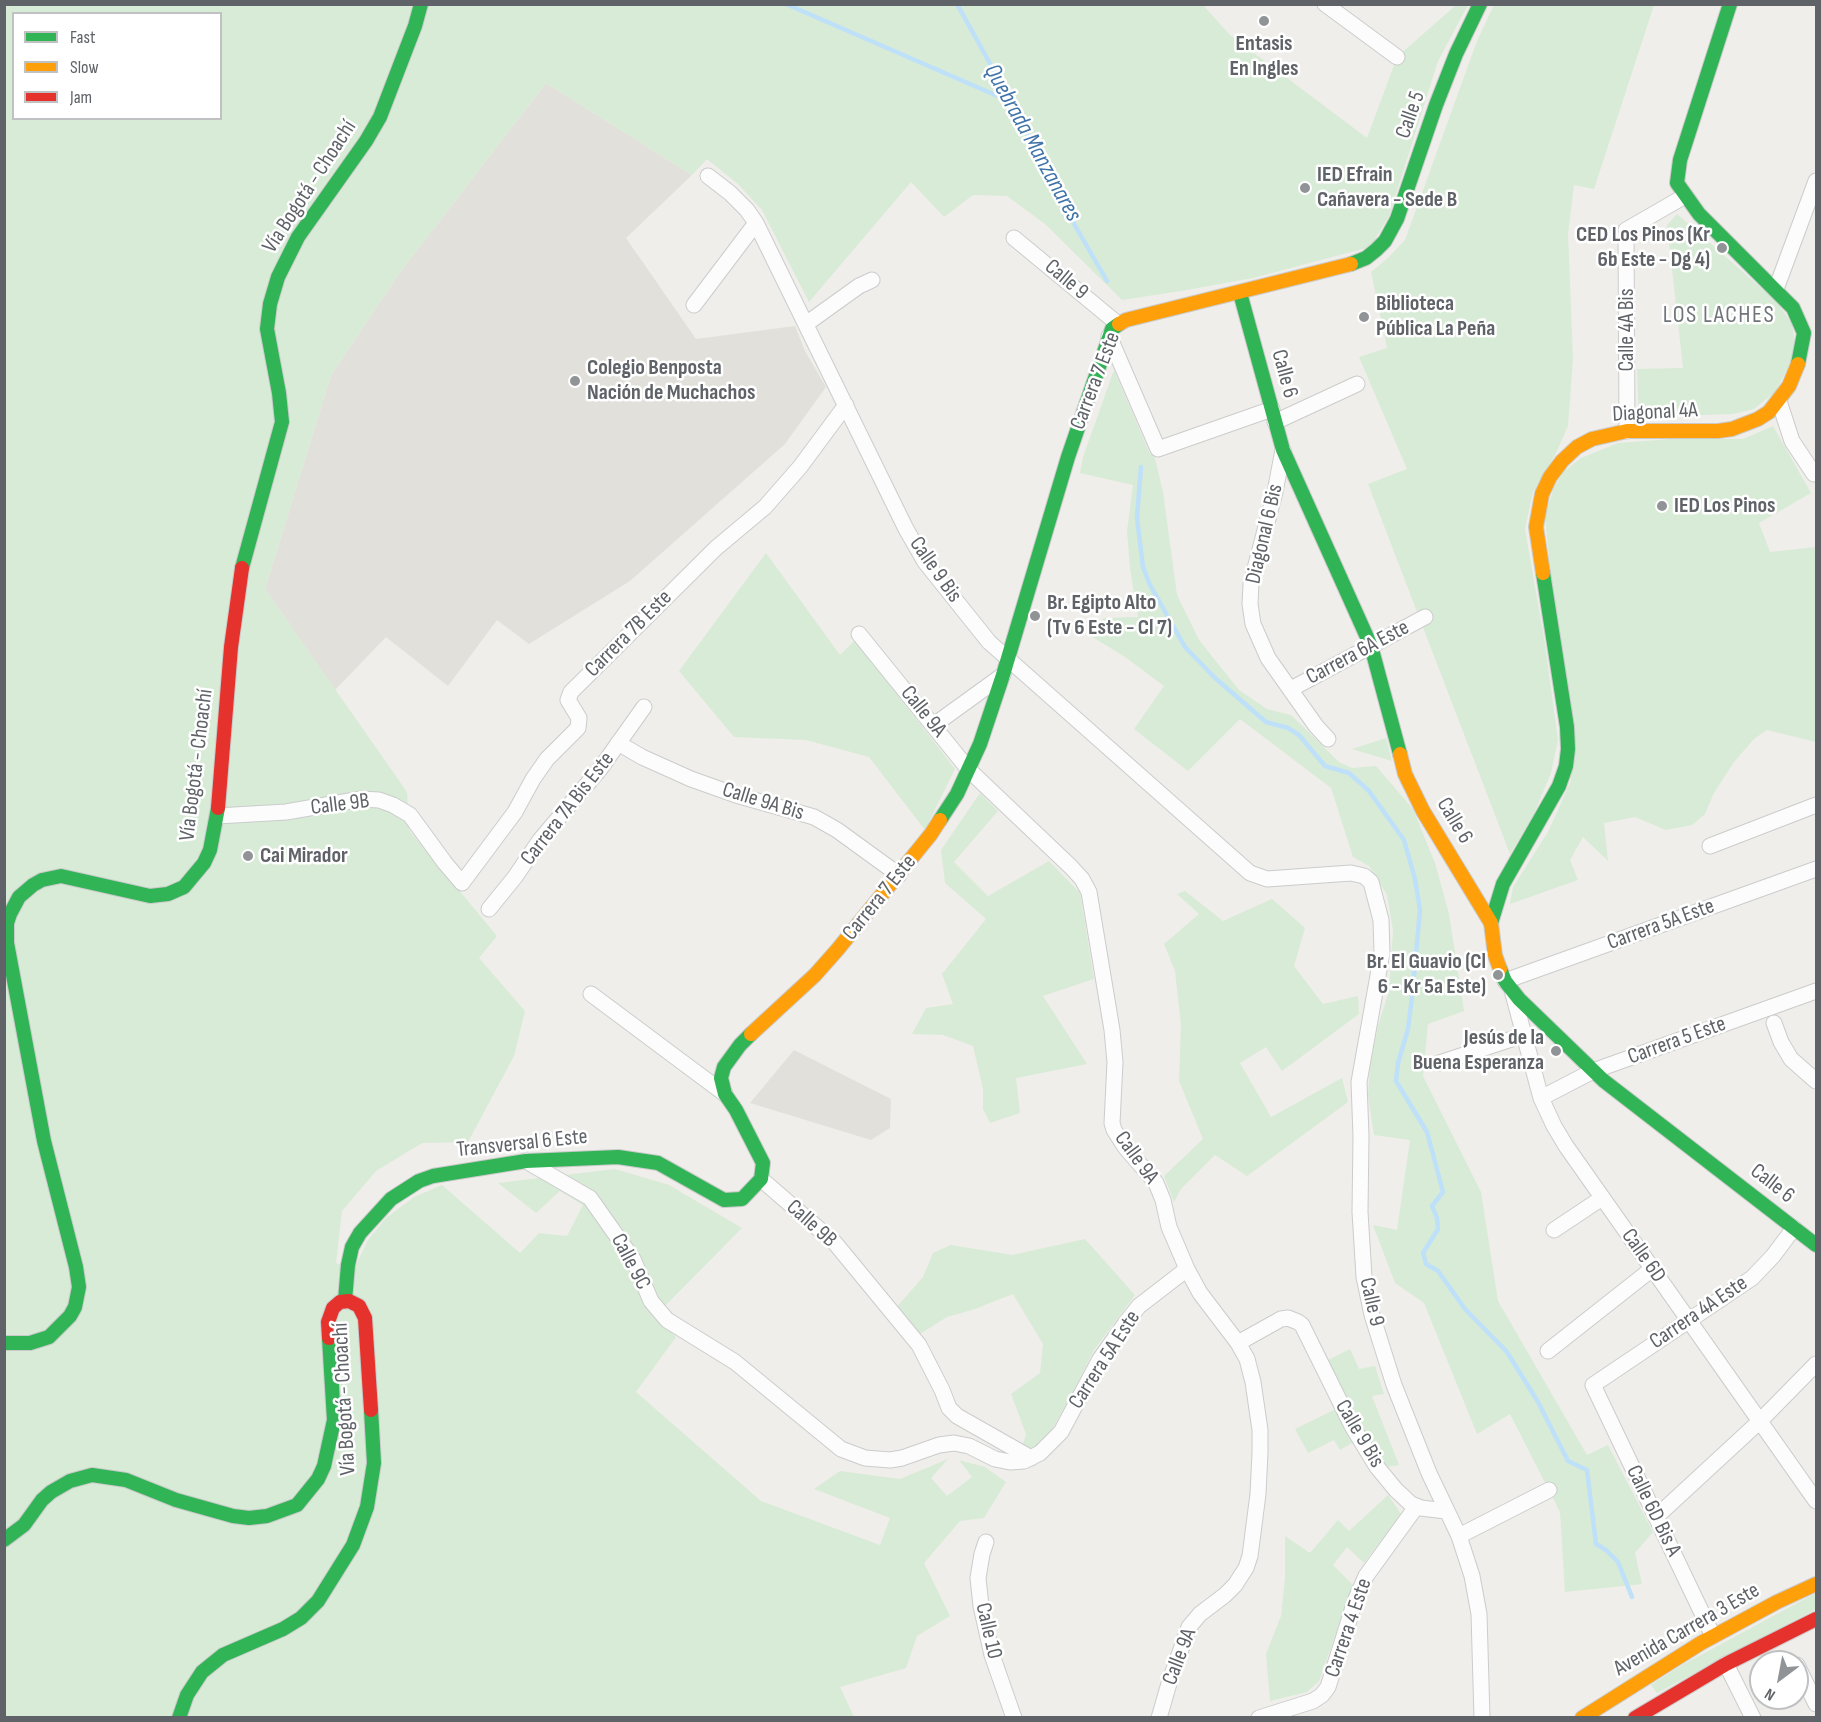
<!DOCTYPE html>
<meta charset="utf-8">
<style>
body{margin:0}
#map{position:relative;width:1821px;height:1722px;overflow:hidden;background:#efeeea;font-family:"Sofia Sans Condensed",sans-serif}
canvas{display:block}
.frame{position:absolute;inset:0;border:6px solid #5f6368;pointer-events:none}
.legend{position:absolute;left:12px;top:12px;width:210px;height:108px;box-sizing:border-box;background:#fff;border:2px solid #bfc1c3;margin:0;padding:8px 10px;list-style:none;font-size:18px;color:#5f6368}
.legend li{display:flex;align-items:center;gap:12px;height:30px}
.legend b{width:30px;border:2px solid #bfc1c3}
.north{position:absolute;left:1749px;top:1650px;width:60px;height:60px;box-sizing:border-box;background:#fff;border:2px solid #bfc1c3;border-radius:50%;rotate:212deg;font-size:16px;font-weight:700;line-height:24px;text-align:center;color:#5f6368}
.north::after{content:'';display:block;margin:auto;width:21px;height:27px;background:#919496;clip-path:polygon(50% 0,100% 100%,50% 72%,0 100%)}
</style>
<div id="map">
<canvas width="1821" height="1722"></canvas>
<div class="frame"></div>
<ul class="legend">
<li><b style="height:8px;background:#30b455"></b>Fast</li>
<li><b style="height:8px;background:#ff9f0a"></b>Slow</li>
<li><b style="height:8px;background:#e5322d"></b>Jam</li>
</ul>
<div class="north">N</div>
</div>
<script>
const ctx = document.querySelector('canvas').getContext('2d');
ctx.lineJoin = 'round';
function fill(path, color) { ctx.fillStyle = color; ctx.fill(path, 'evenodd'); }
const toPath = rows => new Path2D(rows.map(r => 'M' + r).join(''));
function trace(path, color, width, dash) { ctx.strokeStyle = color; ctx.lineWidth = width; ctx.lineCap = dash ? 'butt' : 'round'; ctx.setLineDash(dash || []); ctx.stroke(path); }
function label(font, color, halo, rows, align = 'center') {
  ctx.font = font + ' "Sofia Sans Condensed",sans-serif'; ctx.lineWidth = 5; ctx.setLineDash([]); ctx.textBaseline = 'middle'; ctx.strokeStyle = halo; ctx.fillStyle = color; for (const [text, x, y, turn = 0] of rows) {
    ctx.save(); ctx.translate(x, y); ctx.rotate((+turn || 0) * Math.PI / 180); ctx.textAlign = isNaN(turn) ? turn : align; if (halo) ctx.strokeText(text, 0, 0); ctx.fillText(text, 0, 0); ctx.restore();
  }
}
fill(toPath([
 [546,83,692,175,626,238,696,339,795,326,805,351,826,387,785,444,630,581,529,644,497,620,448,686,386,637,335,690,265,589,331,375,398,275],
 [794,1050,891,1099,890,1128,871,1140,750,1103]
]), '#e2e0da');
fill(toPath([
 [5,5,1203,5,1230,35,1367,138,1397,57,1456,5,1468,5,1438,61,1389,216,1370,247,1253,278,1181,291,1122,300,1045,224,1007,196,973,195,944,217,911,182,809,302,762,210,738,184,707,159,692,175,546,83,398,275,331,375,265,589,407,792,409,830,497,936,479,958,525,1011,514,1056,468,1142,422,1143,376,1171,342,1211,336,1263,354,1269,368,1240,386,1218,414,1197,442,1185,520,1253,539,1233,567,1236,583,1205,560,1191,536,1213,498,1183,615,1169,669,1185,742,1228,655,1316,676,1337,636,1392,761,1501,880,1545,890,1518,814,1489,840,1471,900,1479,948,1459,931,1478,947,1496,972,1477,959,1460,985,1467,1006,1482,984,1518,960,1521,924,1563,950,1616,917,1636,906,1668,840,1687,854,1717,5,1718],
 [14,14,220,14,220,118,14,118],
 [1494,5,1654,5,1594,189,1574,185,1568,234,1573,359,1568,426,1556,453,1533,492,1525,529,1545,644,1558,740,1551,773,1534,814,1510,854,1368,484,1407,469,1359,357,1387,348,1371,272,1388,258,1405,240,1477,41],
 [1677,214,1776,301,1792,324,1795,344,1790,364,1775,392,1754,409,1733,414,1639,417,1637,369,1683,368,1667,225],
 [1114,370,1150,454,1154,454,1163,492,1177,595,1199,640,1239,690,1267,709,1291,715,1339,762,1352,768,1376,766,1413,809,1435,863,1449,914,1464,1011,1428,1024,1423,1076,1481,1192,1498,1301,1587,1455,1608,1445,1653,1532,1635,1553,1642,1584,1565,1592,1560,1512,1510,1414,1477,1434,1424,1303,1395,1283,1373,1225,1397,1230,1410,1140,1374,1135,1368,1095,1370,1067,1378,1026,1389,991,1393,930,1387,895,1369,866,1353,857,1331,788,1240,719,1188,771,1134,729,1164,686,1125,657,1086,633,1104,618,1138,617,1130,569,1127,531,1133,485,1080,473,1083,457],
 [1773,426,1811,493,1759,523,1770,552,1816,547,1816,742,1767,730,1754,739,1734,762,1714,793,1705,814,1692,825,1666,830,1635,817,1604,823,1608,861,1583,837,1570,860,1578,880,1510,904,1513,887,1548,832,1571,781,1545,517,1553,490,1563,472,1581,458,1618,443,1671,439,1743,439],
 [766,553,840,655,855,640,955,769,925,830,869,757,806,740,734,737,679,671],
 [1386,738,1392,761,1352,749],
 [980,793,998,811,954,862,988,896,1049,861,1080,893,1094,979,1043,996,1087,1064,1016,1078,1020,1113,990,1123,983,1109,983,1089,973,1046,943,1035,912,1034,926,1008,953,1004,942,974,986,919,945,883,941,850],
 [1185,891,1223,921,1272,899,1305,928,1294,966,1323,1004,1358,996,1359,1014,1282,1071,1266,1047,1240,1063,1271,1117,1342,1078,1348,1102,1247,1176,1215,1155,1181,1189,1174,1202,1164,1176,1203,1139,1179,1081,1181,1025,1175,971,1164,944,1199,914,1177,894],
 [1085,1239,1135,1295,1094,1350,1071,1396,1048,1436,1034,1451,1022,1447,1026,1434,1011,1394,1040,1373,1043,1344,1013,1294,975,1309,947,1317,917,1336,895,1309,923,1277,933,1253,951,1245,1012,1255],
 [1350,1349,1359,1369,1375,1366,1384,1394,1372,1396,1399,1465,1381,1468,1328,1360],
 [1340,1407,1357,1440,1340,1450,1334,1440,1308,1453,1295,1429],
 [1388,1495,1401,1514,1364,1563,1347,1547,1333,1565,1353,1585,1319,1681,1307,1692,1270,1701,1266,1654,1281,1616,1285,1578,1285,1536,1310,1553,1338,1520,1349,1531],
 [1816,1593,1816,1609,1657,1693,1651,1685,1684,1664]
]), '#d8ebd6');
trace(toPath([
 [786,4,1009,101],
 [957,4,998,78,1062,203,1107,281],
 [1141,467,1137,518,1143,567,1150,585,1185,647,1215,678,1266,722,1288,728,1299,735,1325,766,1349,773,1369,791,1404,840,1415,879,1420,910,1412,997,1408,1029,1398,1063,1396,1081,1427,1132,1443,1192,1432,1206,1437,1218,1438,1229,1423,1253,1426,1264,1438,1271,1465,1309,1507,1352,1538,1402,1568,1461,1587,1470,1596,1544,1606,1550,1618,1562,1632,1597]
]), '#bfe0f9', 4.5);
const street = toPath([
 [1325,4,1397,57],
 [708,176,730,193,747,210,756,223,906,529,925,562,989,642,1250,873,1267,879,1351,873,1364,876,1371,882,1381,920,1382,953,1359,1082,1361,1136,1360,1212,1364,1277,1372,1315,1394,1385,1429,1473,1459,1536,1472,1576,1479,1614,1482,1718],
 [1014,238,1118,324],
 [1776,289,1816,181],
 [694,305,756,223],
 [806,324,859,286,872,280],
 [1109,336,1158,449,1272,409],
 [1779,401,1792,441,1814,474,1816,473],
 [1275,422,1357,384],
 [1627,431,1626,230,1685,196],
 [1283,450,1275,492,1251,584,1250,604,1253,624,1268,658,1316,726,1328,739],
 [859,634,969,770,1071,867,1082,879,1089,892,1112,1030,1115,1062,1112,1123,1114,1130,1125,1147,1156,1183,1163,1200,1169,1227,1187,1269,1200,1293,1238,1343,1247,1359,1253,1382,1260,1430,1260,1452,1258,1494,1250,1556,1246,1568,1235,1585,1225,1595,1200,1614,1189,1627,1170,1680,1159,1718],
 [1291,689,1425,617],
 [934,725,1003,675],
 [618,743,642,757,691,779,736,795,814,817,837,830,899,875],
 [217,816,286,812,361,799,379,800,393,805,410,815,445,863,462,883,515,812,533,779,547,759,578,728,579,718,568,700,571,692,716,548,765,507,800,467,846,405],
 [1710,846,1816,805],
 [489,909,515,877,540,840,600,769,644,707],
 [1505,981,1816,869],
 [591,994,725,1094],
 [1513,994,1541,1098,1554,1126,1566,1146,1816,1501],
 [1774,1023,1781,1042,1791,1059,1816,1081],
 [1439,1063,1524,1035],
 [1541,1098,1593,1071,1816,991],
 [526,1161,590,1198,633,1259,651,1301,667,1320,735,1362,841,1449,865,1458,890,1460,902,1458,939,1445,954,1443,969,1446,995,1459,1010,1462,1024,1461,1040,1453,1061,1432,1100,1359,1127,1321,1139,1306,1187,1269],
 [761,1179,835,1243,919,1345,942,1390,949,1408,957,1416,1031,1458],
 [1554,1230,1602,1198],
 [1238,1343,1281,1319,1288,1318,1298,1322,1302,1325,1352,1426,1377,1467,1396,1490,1411,1504,1421,1508,1446,1511],
 [1548,1351,1652,1269],
 [1656,1517,1760,1421,1816,1364],
 [1459,1536,1549,1490],
 [986,1542,982,1554,978,1578,981,1606,992,1655,1014,1718],
 [1713,1636,1593,1385,1752,1278,1773,1256,1794,1228],
 [1726,1664,1753,1718],
 [1797,1665,1816,1704],
 [1259,1718,1313,1701,1322,1695,1328,1687,1355,1601,1366,1576,1416,1507]
]);
const fast = toPath([
 [1730,4,1680,160,1677,183,1699,214,1793,308,1804,333,1798,364],
 [1351,264,1366,258,1376,250,1385,241,1397,219,1436,105,1456,54,1480,4],
 [1240,293,1283,450,1371,646,1400,754],
 [242,568,282,422,279,393,267,329,270,304,278,277,298,237,366,141,380,117,415,26,421,4],
 [940,820,957,794,980,744,1003,675,1068,457,1112,329,1119,324],
 [1491,923,1503,884,1559,786,1566,766,1568,749,1567,727,1543,573],
 [1500,969,1505,981,1519,999,1604,1081,1816,1245],
 [345,1300,348,1265,352,1247,360,1233,391,1199,419,1181,433,1176,526,1161,618,1157,658,1163,724,1200,742,1199,761,1179,763,1163,736,1110,725,1094,721,1078,724,1067,740,1045,751,1034],
 [4,1343,30,1343,49,1337,70,1316,75,1307,79,1287,76,1267,44,1141,7,943,7,923,10,914,19,897,33,885,42,880,61,876,150,896,168,894,184,887,204,863,210,850,218,808],
 [4,1540,24,1525,42,1500,51,1492,70,1481,92,1475,126,1480,176,1500,233,1516,249,1518,267,1516,297,1505,318,1479,324,1466,334,1420,329,1338],
 [179,1718,187,1695,202,1672,223,1655,283,1629,301,1618,318,1601,353,1545,367,1507,374,1463,371,1410]
]);
const slow = toPath([
 [1119,324,1126,320,1351,264],
 [1543,573,1536,527,1542,494,1550,477,1562,461,1577,447,1592,439,1627,431,1718,431,1732,429,1758,419,1769,412,1789,386,1798,364],
 [1400,754,1405,774,1423,811,1491,923,1495,955,1500,969],
 [751,1034,815,975,838,949,931,834,940,820],
 [1582,1718,1701,1643,1777,1602,1816,1584]
]);
const jam = toPath([
 [218,808,231,647,242,568],
 [329,1338,328,1322,333,1308,340,1302,349,1301,359,1306,365,1318,371,1410],
 [1635,1718,1726,1664,1816,1619]
]);
trace(street, '#cbcccc', 17);
trace(fast, '#cacacb', 16);
trace(slow, '#cacacb', 16);
trace(jam, '#cacacb', 16);
trace(street, '#fdfcfc', 15);
trace(fast, '#30b455', 14);
trace(slow, '#ff9f0a', 14);
trace(jam, '#e5322d', 14);
for (const [x, y, r, color] of [
 [1264,21,6,"#919496"],
 [1305,188,6,"#919496"],
 [1722,248,6,"#919496"],
 [1364,317,6,"#919496"],
 [575,381,6,"#919496"],
 [1662,506,6,"#919496"],
 [1035,616,6,"#919496"],
 [248,856,6,"#919496"],
 [1498,975,6,"#919496"],
 [1556,1051,6,"#919496"]
]) { const dot = new Path2D(); dot.arc(x, y, r, 0, 2 * Math.PI); ctx.fillStyle = color; ctx.fill(dot); trace(dot, '#fff', 2); }
label('bold 22px', '#5f6368', '#fff', [
 ["Entasis",1264,44,"center"],
 ["En Ingles",1264,69,"center"],
 ["IED Efrain",1317,175],
 ["Cañavera - Sede B",1317,200],
 ["CED Los Pinos (Kr",1710,235,"right"],
 ["6b Este - Dg 4)",1710,260,"right"],
 ["Biblioteca",1376,304],
 ["Pública La Peña",1376,329],
 ["Colegio Benposta",587,368],
 ["Nación de Muchachos",587,393],
 ["IED Los Pinos",1674,506],
 ["Br. Egipto Alto",1047,603],
 ["(Tv 6 Este - Cl 7)",1047,628],
 ["Cai Mirador",260,856],
 ["Br. El Guavio (Cl",1486,962,"right"],
 ["6 - Kr 5a Este)",1486,987,"right"],
 ["Jesús de la",1544,1038,"right"],
 ["Buena Esperanza",1544,1063,"right"]
], 'left');
label('22px', '#5f6368', '#fff', [
 ["Calle 5",1411,115,-71],
 ["Vía Bogotá - Choachí",310,187,-57],
 ["Calle 9",1066,280,40],
 ["Calle 4A Bis",1627,330,-90],
 ["Calle 6",1284,374,75],
 ["Carrera 7 Este",1096,381,-69],
 ["Diagonal 4A",1655,413,-3],
 ["Diagonal 6 Bis",1265,534,-77],
 ["Calle 9 Bis",935,570,55],
 ["Carrera 7B Este",629,634,-45],
 ["Carrera 6A Este",1358,653,-28],
 ["Calle 9A",923,712,51],
 ["Vía Bogotá - Choachí",197,765,-83],
 ["Calle 9A Bis",763,802,17],
 ["Calle 9B",340,805,-7],
 ["Carrera 7A Bis Este",568,809,-52],
 ["Calle 6",1454,821,59],
 ["Carrera 7 Este",880,898,-51],
 ["Carrera 5A Este",1661,925,-20],
 ["Carrera 5 Este",1677,1041,-20],
 ["Transversal 6 Este",522,1144,-6],
 ["Calle 9A",1136,1158,54],
 ["Calle 6",1772,1184,38],
 ["Calle 9B",811,1224,42],
 ["Calle 6D",1643,1256,55],
 ["Calle 9C",630,1262,62],
 ["Calle 9",1371,1302,77],
 ["Carrera 4A Este",1699,1313,-34],
 ["Carrera 5A Este",1105,1360,-57],
 ["Vía Bogotá - Choachí",345,1399,-93],
 ["Calle 9 Bis",1359,1434,59],
 ["Calle 6D Bis A",1653,1511,64],
 ["Carrera 4 Este",1349,1628,-71],
 ["Avenida Carrera 3 Este",1687,1630,-30],
 ["Calle 10",988,1631,77],
 ["Calle 9A",1180,1657,-69]
]);
label('italic 24px', '#4174aa', '#fff', [
 ["Quebrada Manzanares",1032,143,61]
]);
ctx.letterSpacing = '1.5px';
label('24px', '#70757a', '#fff', [
 ["LOS LACHES",1719,316]
]);
ctx.letterSpacing = '0px';
</script>
